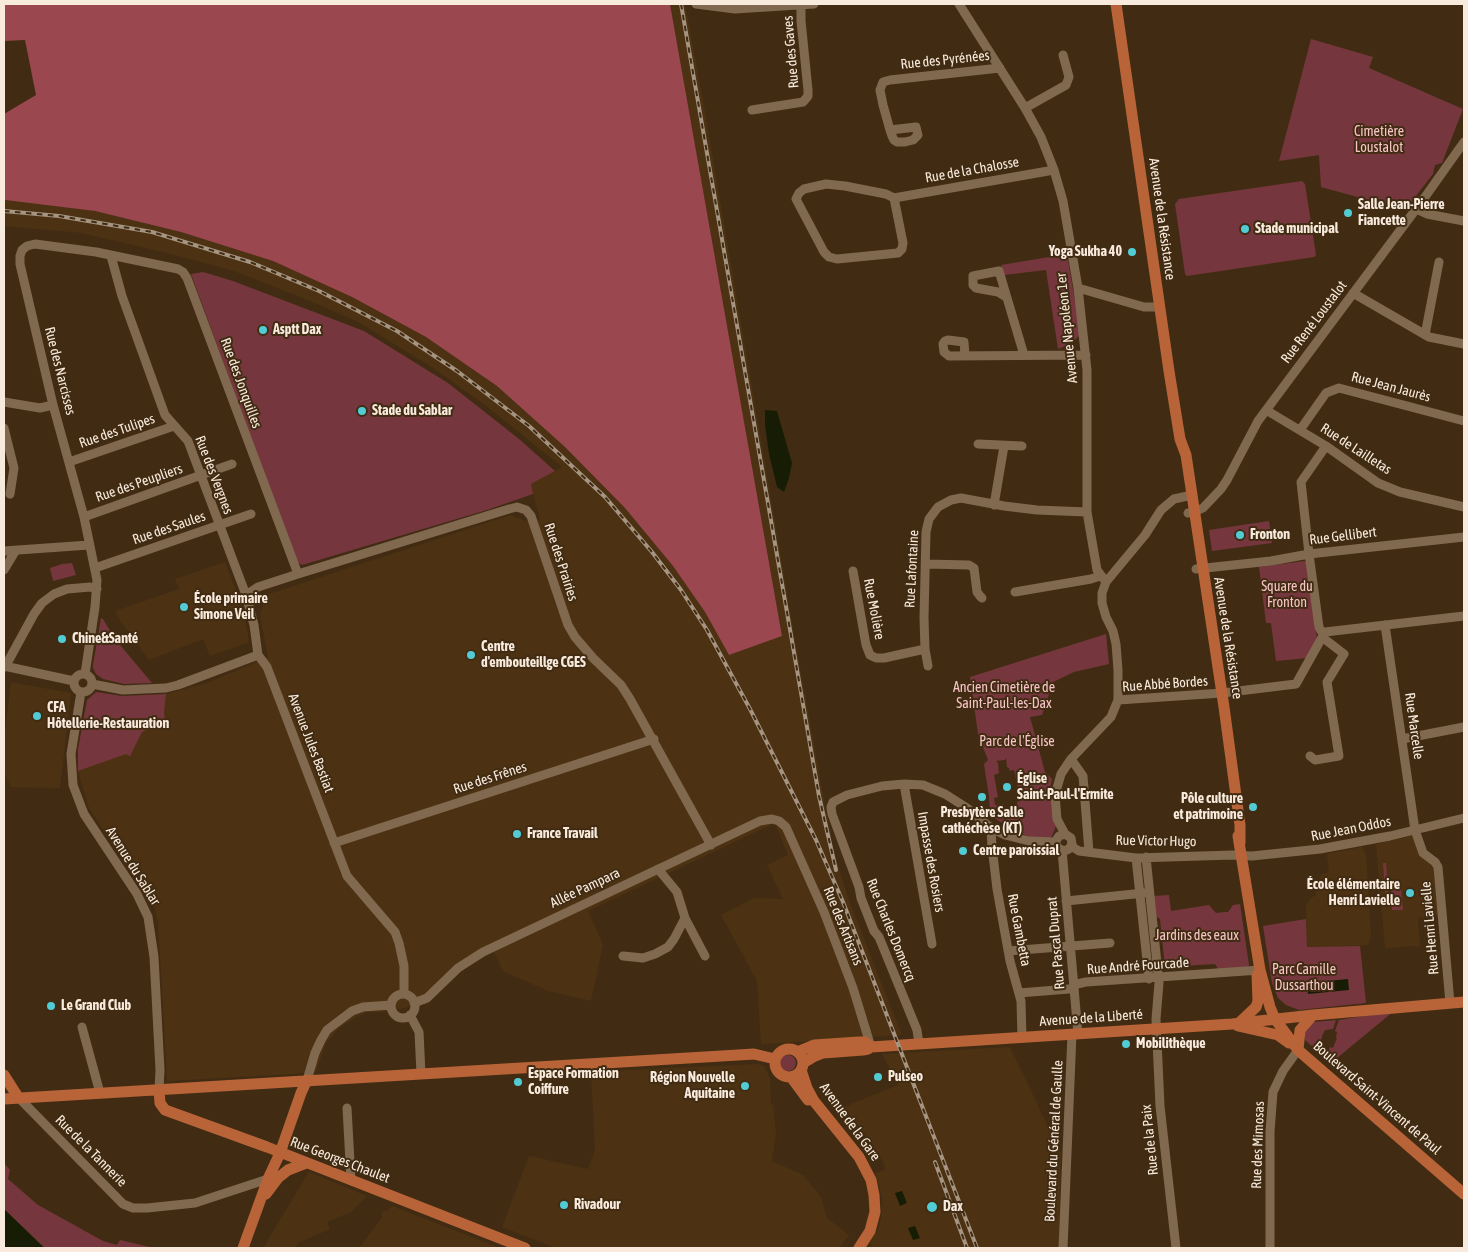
<!DOCTYPE html>
<meta charset="utf-8">
<style>
body{margin:0}
#map{position:relative;width:1468px;height:1252px;overflow:hidden;background:#412c13;font-family:"Asap Condensed",sans-serif}
canvas{display:block}
.frame{position:absolute;inset:0;border:5px solid #f8eadc;pointer-events:none}
</style>
<div id="map">
<canvas width="1468" height="1252"></canvas>
<div class="frame"></div>
</div>
<script>
const ctx = document.querySelector('canvas').getContext('2d');
ctx.lineJoin = 'round';
function fill(path, color) { ctx.fillStyle = color; ctx.fill(path, 'evenodd'); }
const toPath = rows => new Path2D(rows.map(r => 'M' + r).join(''));
function trace(path, color, width, dash) { ctx.strokeStyle = color; ctx.lineWidth = width; ctx.lineCap = dash ? 'butt' : 'round'; ctx.setLineDash(dash || []); ctx.stroke(path); }
function label(font, color, halo, rows, align = 'center') {
  ctx.font = font + ' "Asap Condensed",sans-serif'; ctx.lineWidth = 4; ctx.setLineDash([]); ctx.textBaseline = 'middle'; ctx.strokeStyle = halo; ctx.fillStyle = color; for (const [text, x, y, turn = 0] of rows) {
    ctx.save(); ctx.translate(x, y); ctx.rotate((+turn || 0) * Math.PI / 180); ctx.textAlign = isNaN(turn) ? turn : align; if (halo) ctx.strokeText(text, 0, 0); ctx.fillText(text, 0, 0); ctx.restore();
  }
}
fill(toPath([
 [670,4,685,4,705,112,795,640,833,849,848,898,902,1035,761,1044,757,981,721,915,755,898,783,899,767,865,788,855,775,823,588,911,603,945,591,1001,548,991,503,971,494,952,471,964,449,981,429,1003,383,1012,368,1012,358,1016,339,1028,326,1043,316,1071,291,1074,167,1081,158,921,154,906,88,806,78,771,126,753,130,755,141,732,164,714,166,694,207,683,268,657,260,615,266,595,511,515,525,521,540,519,530,484,562,467,485,405,430,366,360,323,315,303,234,271,175,255,82,233,4,226,4,200,95,211,181,232,273,261,352,297,426,337,497,386,565,447,625,508,673,566,705,612,729,655,782,636],
 [225,562,241,603,249,640,247,643,210,656,203,639,149,660,119,619,115,611,179,589,175,579],
 [11,682,71,693,60,788,11,787,4,773,4,739],
 [1411,836,1414,837,1435,865,1441,916,1418,918,1420,947,1415,946,1385,948,1376,844],
 [1362,847,1366,855,1371,935,1368,945,1307,947,1306,905,1311,898,1316,895,1315,886,1322,874,1329,872,1327,854],
 [1010,1047,1061,1153,1060,1183,1059,1185,1060,1185,1059,1248,872,1248,870,1242,878,1229,881,1218,882,1200,880,1188,875,1173,886,1169,880,1156,844,1107,898,1085,882,1054],
 [758,1064,764,1066,770,1078,771,1104,773,1105,776,1134,772,1161,803,1175,821,1197,827,1218,849,1235,839,1248,556,1248,502,1227,529,1156,588,1169,595,1150,591,1072],
 [309,1172,367,1196,351,1212,327,1222,330,1229,298,1243,296,1248,263,1248],
 [392,1206,495,1246,501,1248,359,1248,383,1216,381,1214,384,1210,386,1212]
]), '#4c3212');
fill(toPath([
 [1311,39,1373,57,1369,68,1463,109,1442,163,1435,165,1433,174,1405,210,1321,187,1319,155,1279,161],
 [1302,181,1305,184,1316,255,1314,257,1187,276,1185,274,1175,204,1179,199],
 [1067,254,1080,331,1079,336,1070,344,1058,349,1046,270,1004,275,1001,265],
 [203,272,233,281,364,331,448,383,519,439,555,471,531,484,533,494,487,510,302,565,297,562,191,274],
 [1269,521,1272,543,1212,551,1209,530],
 [1304,561,1306,562,1317,639,1307,658,1276,661,1271,623,1266,623,1259,567],
 [72,563,76,575,53,581,50,568,62,564],
 [101,618,103,619,115,639,152,683,124,684,103,679,96,674,93,668,93,665],
 [1106,634,1109,664,1074,672,1053,682,1042,715,1030,717,1045,772,1052,779,1050,790,1056,826,1052,836,1048,840,1037,840,1013,830,990,815,989,797,984,764,988,760,978,734,970,677],
 [1006,758,1007,767,1010,769,1009,771,1014,770,1015,774,1020,801,1017,802,1018,810,1016,815,1012,816,1009,816,1006,814,1003,804,995,805,994,798,998,797,994,775,999,773,998,763,996,761,1005,760],
 [96,692,122,696,166,694,164,714,166,722,142,732,130,756,126,754,78,771,78,749,87,700],
 [1383,863,1386,863,1389,906,1386,906],
 [1401,887,1403,910,1392,910,1391,888],
 [1169,895,1171,911,1209,905,1216,913,1225,912,1228,912,1233,905,1240,904,1249,965,1248,967,1218,969,1215,964,1165,967,1160,919,1154,915,1152,896],
 [1306,919,1307,947,1360,946,1366,1003,1299,1010,1286,1005,1278,998,1272,983,1263,926],
 [1394,1011,1331,1063,1326,1059,1330,1047,1333,1048,1337,1038,1336,1037,1337,1032,1335,1031,1339,1020],
 [1336,1020,1333,1029,1325,1030,1322,1036,1321,1043,1326,1048,1324,1057,1305,1040,1304,1033,1314,1022],
 '780 1063a8 8 0 1 1 16 0a8 8 0 1 1-16 0Z',
 [4,1163,10,1170,8,1179,38,1205,103,1241,117,1245,120,1240,154,1248,45,1248,4,1209]
]), '#75373d');
fill(toPath([
 [4,4,670,4,782,636,729,655,705,612,673,566,625,508,565,447,497,386,426,337,352,297,273,261,181,232,95,211,5,200,4,114,36,95,25,40,4,41]
]), '#9a474f');
fill(toPath([
 [765,410,777,411,792,463,789,478,784,492,777,487,769,454,765,425],
 [1348,979,1349,990,1308,994,1307,983],
 [902,1191,907,1203,900,1206,895,1193],
 [4,1209,43,1247,45,1248,4,1248],
 [915,1226,920,1238,913,1240,908,1228]
]), '#171d04');
trace(toPath([
 [696,4,735,9,814,4],
 [959,4,1025,108,1041,137,1054,170,1063,201,1078,288,1087,370,1087,512,1097,570,1106,582],
 [1025,108,1066,85,1069,77,1063,55],
 [752,110,803,102,808,96,808,90,801,21,801,5],
 [890,130,916,127,918,135,913,140,905,142,897,142,894,140,892,136,890,130,883,105,880,90,883,82,890,80,1000,68],
 [894,198,903,243,902,249,898,253,837,259,829,257,824,252,796,199,799,193,804,189,826,184,845,186,886,194,894,198,1054,170],
 [1416,209,1427,214,1464,221],
 [111,256,122,296,165,415,188,441,246,595,254,625,258,655],
 [1078,288,1144,307,1159,307],
 [1353,293,1429,337,1464,344],
 [1006,297,998,292,976,288,973,285,973,276,999,271,1024,355],
 [1425,335,1439,262],
 [965,355,964,342,948,340,945,341,943,344,944,352,949,356,1086,355],
 [4,402,40,408,53,405],
 [1266,410,1326,446,1378,483,1400,492,1464,507],
 [4,428,14,468,10,494],
 [1300,430,1326,393,1339,388,1464,421],
 [978,444,1022,446],
 [1326,446,1301,482,1309,554,1319,627,1321,631,1325,632,1464,616],
 [69,462,174,426],
 [994,505,1004,446],
 [1188,513,1194,512,1203,508,1221,489,1227,480,1258,421,1425,197,1464,142],
 [84,517,232,464],
 [4,551,89,545],
 [926,564,969,565,974,568,977,592,980,596,982,598],
 [95,568,251,514],
 [1196,569,1271,561,1309,554,1464,537],
 [4,570,16,550],
 [853,571,866,645,870,655,876,658,884,658,925,649],
 [1015,592,1091,579,1100,576],
 [246,595,258,587,298,574,509,509,517,507,526,510,531,516,568,625,575,637,593,658,621,685,630,699,711,845],
 [1385,625,1415,830,1423,853,1435,862,1438,867,1450,1003],
 [258,655,267,667,347,876,395,932,399,943,404,966,404,994],
 [4,666,74,681],
 [928,666,925,649,924,618,926,532,929,519,938,507,951,500,961,498,1004,506,1037,510,1087,512],
 [5,667,34,614,42,603,54,594,67,589,90,587,97,589],
 '74 683a9 9 0 1 1 18 0a9 9 0 1 1-18 0Z',
 [85,674,95,607,97,580,84,517,53,405,20,264,20,256,22,250,27,246,35,244,96,252,178,269,183,272,187,278,298,574],
 [92,684,123,690,166,688,178,685,258,655],
 [81,692,71,754,73,785,84,814,137,894,148,917,154,957,160,1070,159,1090],
 [1118,700,1222,693,1296,684,1325,632],
 [1402,739,1464,727],
 [1310,756,1315,760,1339,756,1327,682,1344,654,1322,637],
 [1071,759,1083,776,1089,852],
 [904,784,932,944],
 [991,828,992,847,997,889,1010,961,1021,1001,1022,1038],
 [1065,834,1059,836,1055,842,1058,848,1064,851,1069,849,1072,844,1071,838,1065,834,1057,819,1055,795,1061,774,1071,759,1111,717,1118,700,1118,670,1116,644,1113,631,1106,617,1102,603,1102,593,1106,582,1145,535,1161,510,1174,499,1192,495],
 [334,843,654,739],
 [1071,846,1079,851,1136,858,1233,855,1252,856,1320,849,1390,836,1464,818],
 [1062,850,1078,1034],
 [1146,857,1159,983,1156,1019,1160,1106,1176,1248],
 [1136,858,1149,979],
 [658,869,677,892,685,918,705,956],
 [1066,901,1144,893],
 [1008,951,1110,943],
 [623,956,643,958,655,954,668,947,674,939,685,918],
 [1019,993,1069,989,1073,988,1077,984,1086,982,1260,970],
 '391 1006a12 12 0 1 1 24 0a12 12 0 1 1-24 0Z',
 [414,1003,427,998,458,968,483,952,760,821,772,819,779,821,786,827,824,912,853,988,871,1047],
 [410,1015,419,1032,421,1074],
 [82,1027,100,1093],
 [919,1044,917,1030,879,937,874,931,861,898,859,887,832,814,831,807,833,802,847,795,882,786,904,784,923,785,945,794,967,808,991,828,1005,835,1029,841,1055,842],
 [307,1080,315,1053,321,1040,327,1030,352,1011,363,1007,391,1005],
 [18,1097,123,1204,133,1208,147,1208,195,1203,268,1179],
 [347,1108,351,1180],
 [1063,1248,1072,1034],
 [1270,1248,1270,1132,1273,1092,1283,1071,1298,1050]
]), '#81694f', 9);
trace(toPath([
 [1116,4,1169,371,1180,439,1186,455,1224,707,1240,825,1240,843],
 [1238,836,1260,970,1270,1007,1275,1019,1298,1050,1464,1194],
 [1239,1023,1256,1007,1258,1001,1257,975],
 [1238,1026,1278,1035,1289,1043],
 '775 1063a14 14 0 1 1 28 0a14 14 0 1 1-28 0Z',
 [1298,1050,1300,1030,1313,1015],
 [797,1052,814,1045,859,1042,865,1042,871,1047],
 [803,1063,813,1057,823,1053,863,1050,868,1049,871,1047,1232,1024,1313,1015,1464,1002],
 [801,1070,807,1088,814,1101,859,1157,871,1180,874,1195,875,1212,870,1231,859,1248],
 [4,1075,18,1097],
 [791,1077,808,1100],
 [159,1090,160,1103,165,1110,267,1147,525,1248],
 [4,1099,738,1055,754,1054,775,1059],
 [266,1194,278,1178,288,1170,306,1163],
 [243,1248,268,1179,280,1153,301,1093,307,1080]
]), '#b86438', 11);
const rail = toPath([
 [681,4,819,796,836,870],
 [4,211,59,216,152,232,250,262,319,291,397,331,457,371,529,426,605,497,652,552,681,590,707,630,750,709,816,840,843,902,977,1248],
 [935,1162,967,1248]
]);
trace(rail, '#a59481', 4);
trace(rail, '#412c13', 2, [5.5]);
for (const [x, y, r, color] of [
 [1348,213,5,"#51ccd5"],
 [1245,229,5,"#51ccd5"],
 [1132,252,5,"#51ccd5"],
 [263,330,5,"#51ccd5"],
 [362,411,5,"#51ccd5"],
 [1240,535,5,"#51ccd5"],
 [184,607,5,"#51ccd5"],
 [62,639,5,"#51ccd5"],
 [471,655,5,"#51ccd5"],
 [37,716,5,"#51ccd5"],
 [1007,787,5,"#51ccd5"],
 [982,797,5,"#51ccd5"],
 [1253,807,5,"#51ccd5"],
 [517,834,5,"#51ccd5"],
 [963,851,5,"#51ccd5"],
 [1410,893,5,"#51ccd5"],
 [51,1006,5,"#51ccd5"],
 [1126,1044,5,"#51ccd5"],
 [878,1077,5,"#51ccd5"],
 [518,1082,5,"#51ccd5"],
 [745,1086,5,"#51ccd5"],
 [564,1205,5,"#51ccd5"],
 [932,1207,6,"#51ccd5"]
]) { const dot = new Path2D(); dot.arc(x, y, r, 0, 2 * Math.PI); ctx.fillStyle = color; ctx.fill(dot); trace(dot, '#412c13', 2); }
label('14px', '#f8eadc', '#412c13', [
 ["Rue des Gaves",791,52,-95],
 ["Rue des Pyrénées",945,60,-6],
 ["Rue de la Chalosse",972,170,-10],
 ["Avenue de la Résistance",1162,219,82],
 ["Rue René Loustalot",1314,322,-53],
 ["Avenue Napoléon 1er",1067,328,-96],
 ["Rue des Narcisses",60,371,76],
 ["Rue des Jonquilles",241,383,70],
 ["Rue Jean Jaurès",1391,387,15],
 ["Rue des Tulipes",117,431,-19],
 ["Rue de Lailletas",1356,449,33],
 ["Rue des Vergnes",214,475,69],
 ["Rue des Peupliers",139,483,-19],
 ["Rue des Saules",169,528,-19],
 ["Rue Gellibert",1343,536,-7],
 ["Rue des Prairies",561,562,72],
 ["Rue Lafontaine",912,569,-87],
 ["Rue Molière",874,609,79],
 ["Avenue de la Résistance",1228,638,81],
 ["Rue Abbé Bordes",1165,684,-4],
 ["Rue Marcelle",1414,726,82],
 ["Avenue Jules Bastiat",311,743,69],
 ["Rue des Frênes",490,778,-18],
 ["Rue Jean Oddos",1351,829,-11],
 ["Rue Victor Hugo",1156,841,1],
 ["Impasse des Rosiers",931,862,80],
 ["Avenue du Sablar",133,866,58],
 ["Allée Pampara",585,888,-25],
 ["Rue des Artisans",843,926,68],
 ["Rue Henri Lavielle",1430,928,-95],
 ["Rue Charles Domercq",891,930,68],
 ["Rue Gambetta",1019,930,79],
 ["Rue Pascal Duprat",1056,943,-95],
 ["Rue André Fourcade",1138,966,-4],
 ["Avenue de la Liberté",1091,1018,-4],
 ["Boulevard Saint-Vincent de Paul",1377,1098,41],
 ["Avenue de la Gare",850,1122,54],
 ["Rue de la Paix",1150,1140,-96],
 ["Boulevard du Général de Gaulle",1054,1141,-87],
 ["Rue des Mimosas",1258,1145,-88],
 ["Rue de la Tannerie",91,1151,45],
 ["Rue Georges Chaulet",340,1160,21]
]);
label('14px', '#f7c5c7', '#412c13', [
 ["Cimetière",1379,132],
 ["Loustalot",1379,148],
 ["Square du",1287,587],
 ["Fronton",1287,603],
 ["Ancien Cimetière de",1004,688],
 ["Saint-Paul-les-Dax",1004,704],
 ["Parc de l'Église",1017,742],
 ["Jardins des eaux",1197,936],
 ["Parc Camille",1304,970],
 ["Dussarthou",1304,986]
]);
label('bold 14px', '#f8eadc', '#412c13', [
 ["Salle Jean-Pierre",1358,205],
 ["Fiancette",1358,221],
 ["Stade municipal",1255,229],
 ["Yoga Sukha 40",1122,252,"right"],
 ["Asptt Dax",273,330],
 ["Stade du Sablar",372,411],
 ["Fronton",1250,535],
 ["École primaire",194,599],
 ["Simone Veil",194,615],
 ["Chine&Santé",72,639],
 ["Centre",481,647],
 ["d'embouteillge CGES",481,663],
 ["CFA",47,708],
 ["Hôtellerie-Restauration",47,724],
 ["Église",1017,779],
 ["Saint-Paul-l'Ermite",1017,795],
 ["Pôle culture",1243,799,"right"],
 ["et patrimoine",1243,815,"right"],
 ["Presbytère Salle",982,813,"center"],
 ["cathéchèse (KT)",982,829,"center"],
 ["France Travail",527,834],
 ["Centre paroissial",973,851],
 ["École élémentaire",1400,885,"right"],
 ["Henri Lavielle",1400,901,"right"],
 ["Le Grand Club",61,1006],
 ["Mobilithèque",1136,1044],
 ["Espace Formation",528,1074],
 ["Coiffure",528,1090],
 ["Pulseo",888,1077],
 ["Région Nouvelle",735,1078,"right"],
 ["Aquitaine",735,1094,"right"],
 ["Rivadour",574,1205],
 ["Dax",943,1207]
], 'left');
</script>
